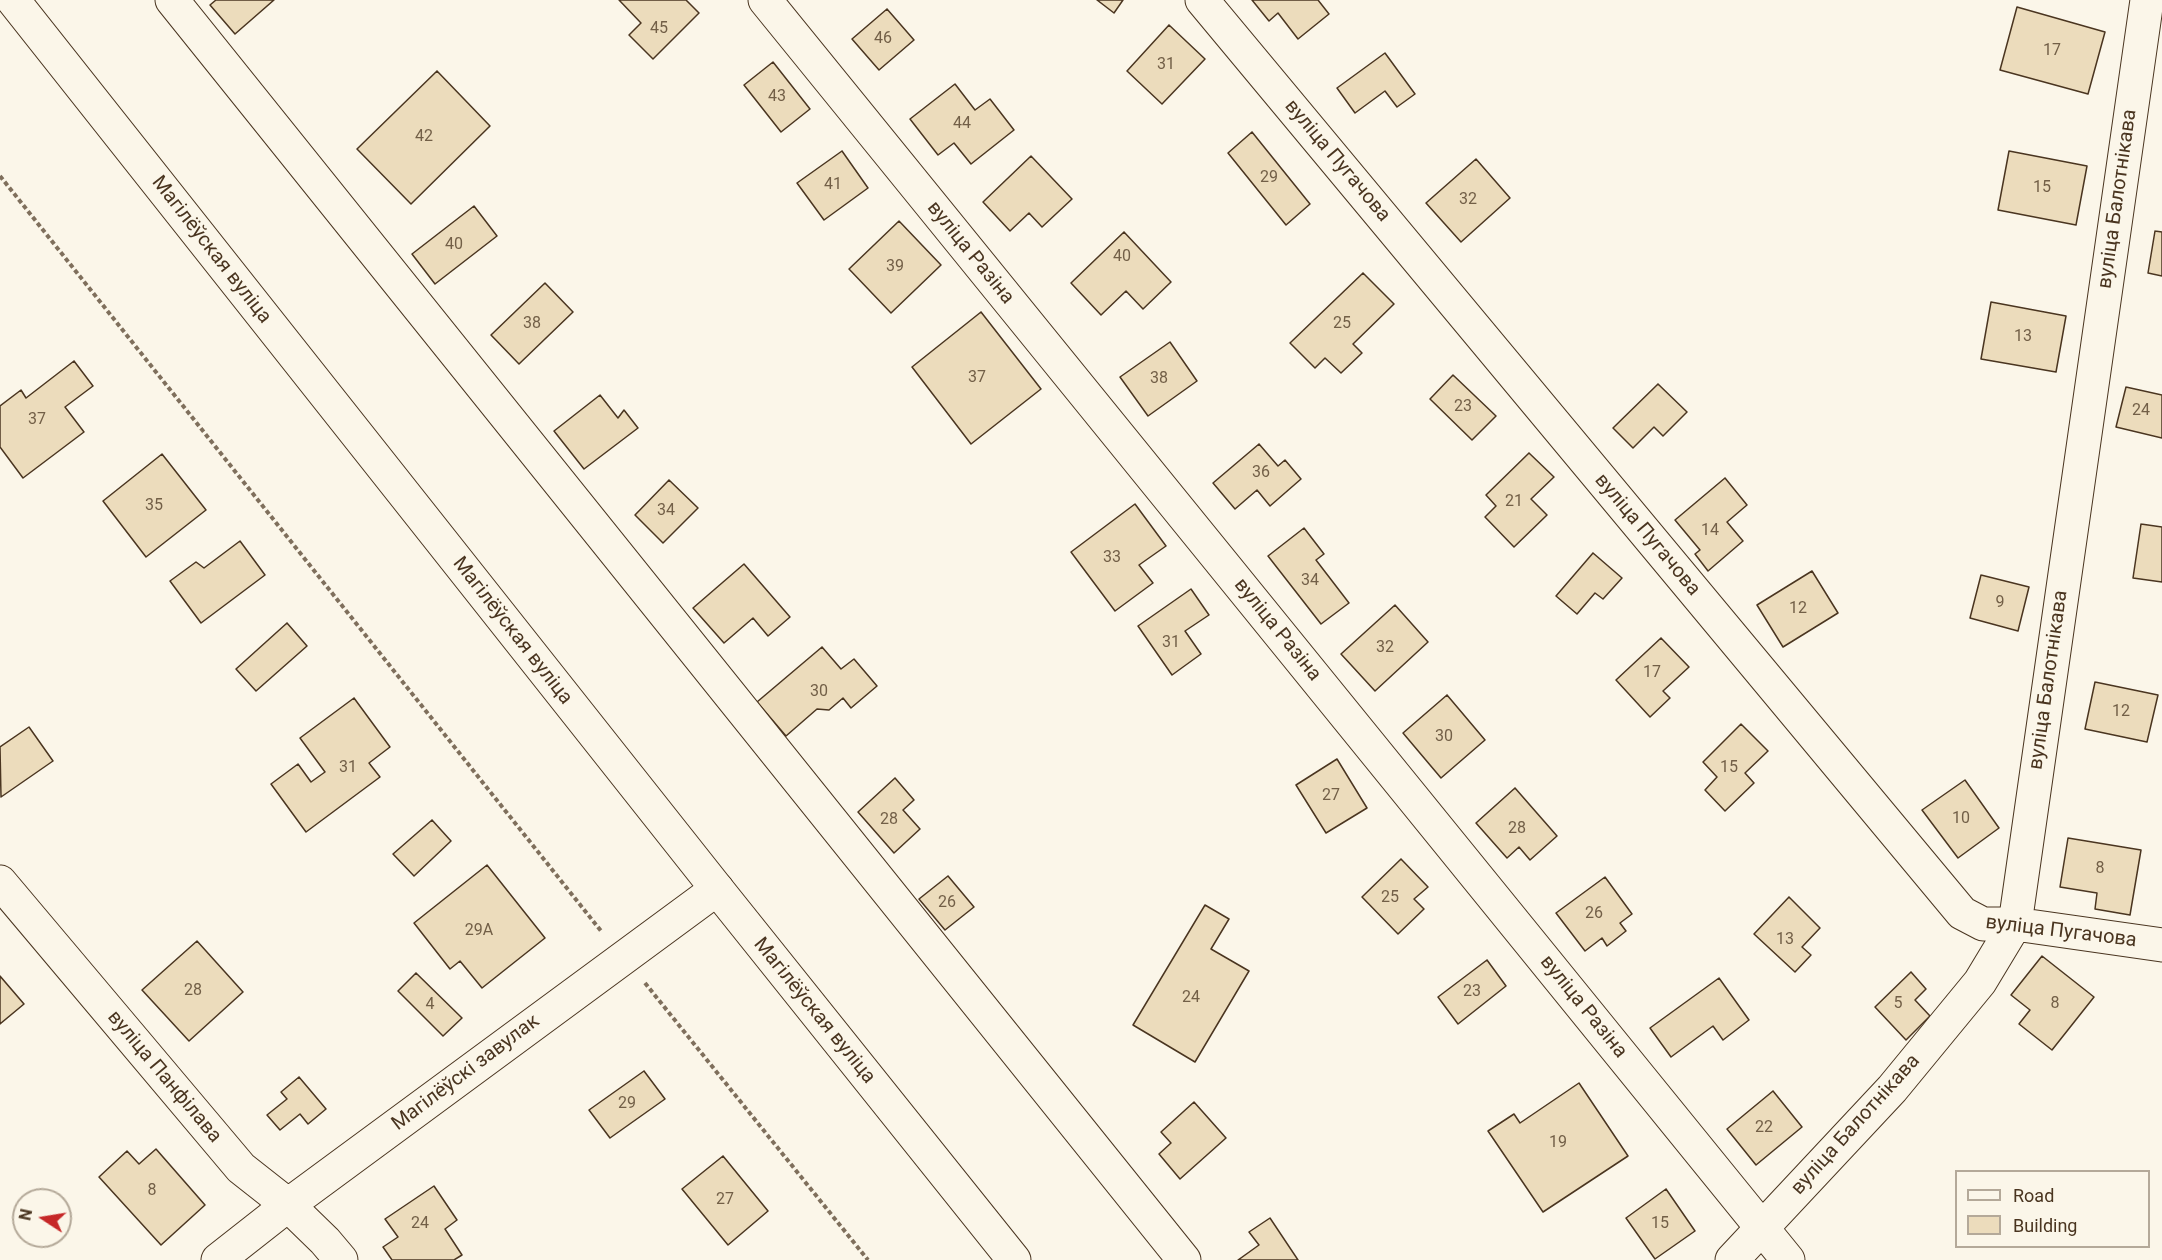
<!DOCTYPE html>
<meta charset="utf-8">
<style>
body{margin:0}
#map{position:relative;width:2162px;height:1260px;overflow:hidden;background:#fbf6e9;font-family:Roboto,sans-serif}
canvas{display:block}
.legend{position:absolute;left:1955px;top:1170px;width:195px;height:78px;box-sizing:border-box;background:#fbf6e9;border:2px solid #b4a999;margin:0;padding:8px 10px;list-style:none;font-size:18px;color:#4a3520}
.legend li{display:flex;align-items:center;gap:12px;height:30px}
.legend b{width:30px;border:2px solid #b4a999}
.north{position:absolute;left:12px;top:1188px;width:60px;height:60px;box-sizing:border-box;background:#fbf6e9;border:2px solid #b4a999;border-radius:50%;rotate:282deg;font-size:16px;font-weight:700;line-height:24px;text-align:center;color:#4a3520}
.north::after{content:'';display:block;margin:auto;width:21px;height:27px;background:#c62828;clip-path:polygon(50% 0,100% 100%,50% 72%,0 100%)}
</style>
<div id="map">
<canvas width="2162" height="1260"></canvas>
<ul class="legend">
<li><b style="height:8px;background:#fbf6e9"></b>Road</li>
<li><b style="height:16px;background:#ecdcbc"></b>Building</li>
</ul>
<div class="north">N</div>
</div>
<script>
const ctx = document.querySelector('canvas').getContext('2d');
ctx.lineJoin = 'round';
function fill(path, color) { ctx.fillStyle = color; ctx.fill(path, 'evenodd'); }
const toPath = rows => new Path2D(rows.map(r => 'M' + r).join(''));
function trace(path, color, width, dash) { ctx.strokeStyle = color; ctx.lineWidth = width; ctx.lineCap = dash ? 'butt' : 'round'; ctx.setLineDash(dash || []); ctx.stroke(path); }
function label(font, color, halo, rows, align = 'center') {
  ctx.font = font + ' Roboto,sans-serif'; ctx.lineWidth = 4.5; ctx.setLineDash([]); ctx.textBaseline = 'middle'; ctx.strokeStyle = halo; ctx.fillStyle = color; for (const [text, x, y, turn = 0] of rows) {
    ctx.save(); ctx.translate(x, y); ctx.rotate((+turn || 0) * Math.PI / 180); ctx.textAlign = isNaN(turn) ? turn : align; if (halo) ctx.strokeText(text, 0, 0); ctx.fillText(text, 0, 0); ctx.restore();
  }
}
const building = toPath([
 [216,0,274,0,235,34,210,5,216,0],
 [619,0,686,0,699,13,653,59,629,35,641,23,619,0],
 [1097,0,1123,0,1114,13,1097,0],
 [1252,0,1318,0,1329,14,1298,39,1278,13,1269,21,1252,0],
 [2017,7,2105,32,2088,94,2000,70,2017,7],
 [887,9,914,40,879,70,852,39,887,9],
 [1169,25,1205,59,1162,104,1127,71,1169,25],
 [1385,53,1415,94,1397,107,1385,91,1355,113,1337,88,1385,53],
 [773,62,810,109,781,132,744,85,773,62],
 [437,71,490,126,411,204,357,149,437,71],
 [955,84,975,110,990,99,1014,130,971,164,954,143,938,155,910,119,955,84],
 [1252,132,1310,204,1286,225,1228,153,1252,132],
 [842,151,868,188,824,220,797,183,842,151],
 [2009,151,2087,166,2076,225,1998,210,2009,151],
 [1031,156,1072,199,1042,227,1029,213,1010,231,983,202,1031,156],
 [1476,159,1510,198,1461,242,1426,203,1476,159],
 [474,206,497,236,435,284,412,254,474,206],
 [899,221,941,265,891,313,849,269,899,221],
 [2155,231,2162,232,2162,276,2148,273,2155,231],
 [1124,232,1171,282,1143,309,1126,291,1101,315,1071,283,1124,232],
 [1363,273,1394,304,1353,344,1362,353,1341,373,1325,358,1315,368,1290,343,1363,273],
 [545,283,573,312,519,364,491,335,545,283],
 [1991,302,2066,316,2056,372,1981,359,1991,302],
 [981,312,1041,389,971,444,912,367,981,312],
 [1170,342,1197,381,1148,416,1120,377,1170,342],
 [74,361,93,386,65,407,84,432,23,478,0,447,0,406,21,390,26,398,74,361],
 [1453,375,1496,416,1472,440,1430,399,1453,375],
 [1658,384,1687,412,1663,436,1654,427,1633,448,1613,428,1658,384],
 [2126,387,2162,395,2162,438,2116,427,2126,387],
 [600,395,618,418,624,410,638,428,584,469,554,431,600,395],
 [1259,444,1278,466,1285,460,1301,479,1270,506,1257,490,1235,509,1213,483,1259,444],
 [1529,453,1554,477,1531,499,1547,515,1514,547,1485,517,1496,506,1486,495,1529,453],
 [162,454,206,510,146,557,103,501,162,454],
 [1725,478,1747,505,1727,522,1743,541,1708,571,1695,554,1700,550,1675,520,1725,478],
 [669,480,698,508,663,543,635,515,669,480],
 [1135,504,1166,546,1139,565,1153,583,1115,611,1071,552,1135,504],
 [2141,524,2162,527,2162,582,2133,578,2141,524],
 [1304,528,1324,554,1316,560,1349,603,1321,624,1268,556,1304,528],
 [240,541,265,575,201,623,170,581,196,562,204,568,240,541],
 [1593,553,1622,578,1603,599,1595,593,1577,614,1556,596,1593,553],
 [744,564,790,617,768,636,753,618,724,643,693,608,744,564],
 [1812,571,1838,613,1783,647,1757,605,1812,571],
 [1981,575,2029,587,2018,631,1970,618,1981,575],
 [1191,589,1209,615,1185,631,1201,654,1172,675,1138,626,1191,589],
 [1395,605,1428,642,1375,691,1341,654,1395,605],
 [287,623,307,646,256,691,236,669,287,623],
 [1661,638,1689,667,1663,691,1670,698,1650,717,1616,680,1661,638],
 [822,647,841,669,854,659,877,686,851,708,843,698,829,710,817,709,786,736,757,702,822,647],
 [2095,682,2158,695,2147,742,2085,729,2095,682],
 [1447,695,1485,740,1441,778,1403,733,1447,695],
 [354,698,390,747,369,763,380,777,306,832,271,784,298,764,311,782,325,772,300,738,354,698],
 [1741,724,1768,751,1745,773,1754,783,1725,811,1705,790,1717,777,1703,762,1741,724],
 [29,727,53,761,1,797,0,747,29,727],
 [1337,759,1367,808,1326,833,1296,785,1337,759],
 [895,778,914,800,903,810,920,829,894,853,858,812,895,778],
 [1965,780,1999,828,1958,858,1922,810,1965,780],
 [1515,788,1557,836,1530,860,1519,847,1507,858,1476,823,1515,788],
 [432,820,451,841,414,876,393,854,432,820],
 [2068,838,2141,850,2130,915,2095,909,2097,893,2060,887,2068,838],
 [1401,859,1428,887,1414,899,1424,909,1398,934,1362,897,1401,859],
 [487,865,545,938,482,988,460,961,450,969,414,923,487,865],
 [948,876,974,907,945,930,919,899,948,876],
 [1605,877,1632,914,1620,923,1626,931,1607,946,1602,938,1585,951,1556,913,1605,877],
 [1789,897,1820,928,1802,947,1811,955,1795,972,1754,934,1789,897],
 [1205,905,1229,919,1211,949,1249,971,1195,1062,1133,1025,1205,905],
 [197,941,243,992,189,1041,142,990,197,941],
 [2042,956,2094,997,2052,1050,2019,1024,2030,1010,2011,995,2042,956],
 [1487,960,1506,986,1458,1024,1438,997,1487,960],
 [1911,972,1926,989,1915,1000,1930,1016,1906,1040,1875,1007,1911,972],
 [416,973,462,1018,443,1036,398,991,416,973],
 [0,976,24,1004,0,1024,0,976],
 [1719,978,1749,1020,1723,1040,1713,1026,1671,1057,1650,1028,1719,978],
 [644,1071,665,1099,610,1138,589,1110,644,1071],
 [299,1077,326,1109,308,1124,300,1114,280,1130,267,1115,287,1099,281,1092,299,1077],
 [1579,1083,1628,1156,1543,1212,1488,1131,1514,1114,1520,1123,1579,1083],
 [1773,1091,1802,1127,1756,1165,1727,1129,1773,1091],
 [1194,1102,1226,1138,1180,1179,1159,1154,1171,1143,1161,1132,1194,1102],
 [156,1149,205,1205,161,1245,99,1177,127,1151,139,1164,156,1149],
 [723,1156,768,1211,728,1245,682,1189,723,1156],
 [434,1186,457,1220,445,1229,462,1255,454,1260,392,1260,383,1247,398,1237,385,1219,434,1186],
 [1666,1189,1695,1231,1655,1259,1626,1218,1666,1189],
 [1270,1218,1298,1260,1238,1260,1259,1245,1249,1232,1270,1218]
]);
fill(building, '#ecdcbc');
trace(building, '#4a3520', 1.5);
const minor = toPath([
 [172,0,1184,1260],
 [765,0,1788,1260],
 [1202,0,1962,913,1983,924,2015,924,2162,945],
 [0,882,241,1168,288,1205,325,1241,341,1260],
 [218,1260,288,1205,717,889],
 [1732,1260,1892,1089,1980,982,2015,924,2147,0]
]);
const major = toPath([
 [13,0,717,889,1014,1260]
]);
trace(minor, '#4a3520', 35);
trace(major, '#4a3520', 35);
trace(toPath([
 [0,176,601,931],
 [645,983,868,1260]
]), '#7f6f5c', 4, [4.5, 3]);
trace(minor, '#fbf6e9', 33);
trace(major, '#fbf6e9', 33);
label('16px', '#725f47', null, [
 ["45",659,29],
 ["46",883,39],
 ["17",2052,51],
 ["31",1166,65],
 ["43",777,97],
 ["44",962,124],
 ["42",424,137],
 ["29",1269,178],
 ["41",833,185],
 ["15",2042,188],
 ["32",1468,200],
 ["40",454,245],
 ["40",1122,257],
 ["39",895,267],
 ["38",532,324],
 ["25",1342,324],
 ["13",2023,337],
 ["37",977,378],
 ["38",1159,379],
 ["23",1463,407],
 ["24",2141,411],
 ["37",37,420],
 ["36",1261,473],
 ["21",1514,502],
 ["35",154,506],
 ["34",666,511],
 ["14",1710,531],
 ["33",1112,558],
 ["34",1310,581],
 ["9",2000,603],
 ["12",1798,609],
 ["31",1171,643],
 ["32",1385,648],
 ["17",1652,673],
 ["30",819,692],
 ["12",2121,712],
 ["30",1444,737],
 ["31",348,768],
 ["15",1729,768],
 ["27",1331,796],
 ["10",1961,819],
 ["28",889,820],
 ["28",1517,829],
 ["8",2100,869],
 ["25",1390,898],
 ["26",947,903],
 ["26",1594,914],
 ["29А",479,931],
 ["13",1785,940],
 ["28",193,991],
 ["23",1472,992],
 ["24",1191,998],
 ["5",1898,1004],
 ["8",2055,1004],
 ["4",430,1005],
 ["29",627,1104],
 ["22",1764,1128],
 ["19",1558,1143],
 ["8",152,1191],
 ["27",725,1200],
 ["24",420,1224],
 ["15",1660,1224]
]);
label('20px', '#4a3520', '#fbf6e9', [
 ["вуліца Пугачова",1337,161,50],
 ["вуліца Балотнікава",2118,199,-82],
 ["Магілёўская вуліца",211,250,52],
 ["вуліца Разіна",970,253,51],
 ["вуліца Пугачова",1647,535,50],
 ["вуліца Разіна",1277,630,51],
 ["Магілёўская вуліца",512,631,52],
 ["вуліца Балотнікава",2049,680,-82],
 ["вуліца Пугачова",2061,932,7],
 ["вуліца Разіна",1583,1007,51],
 ["Магілёўская вуліца",814,1011,51],
 ["Магілёўскі завулак",466,1073,-37],
 ["вуліца Панфілава",164,1077,50],
 ["вуліца Балотнікава",1856,1125,-48]
]);
</script>
